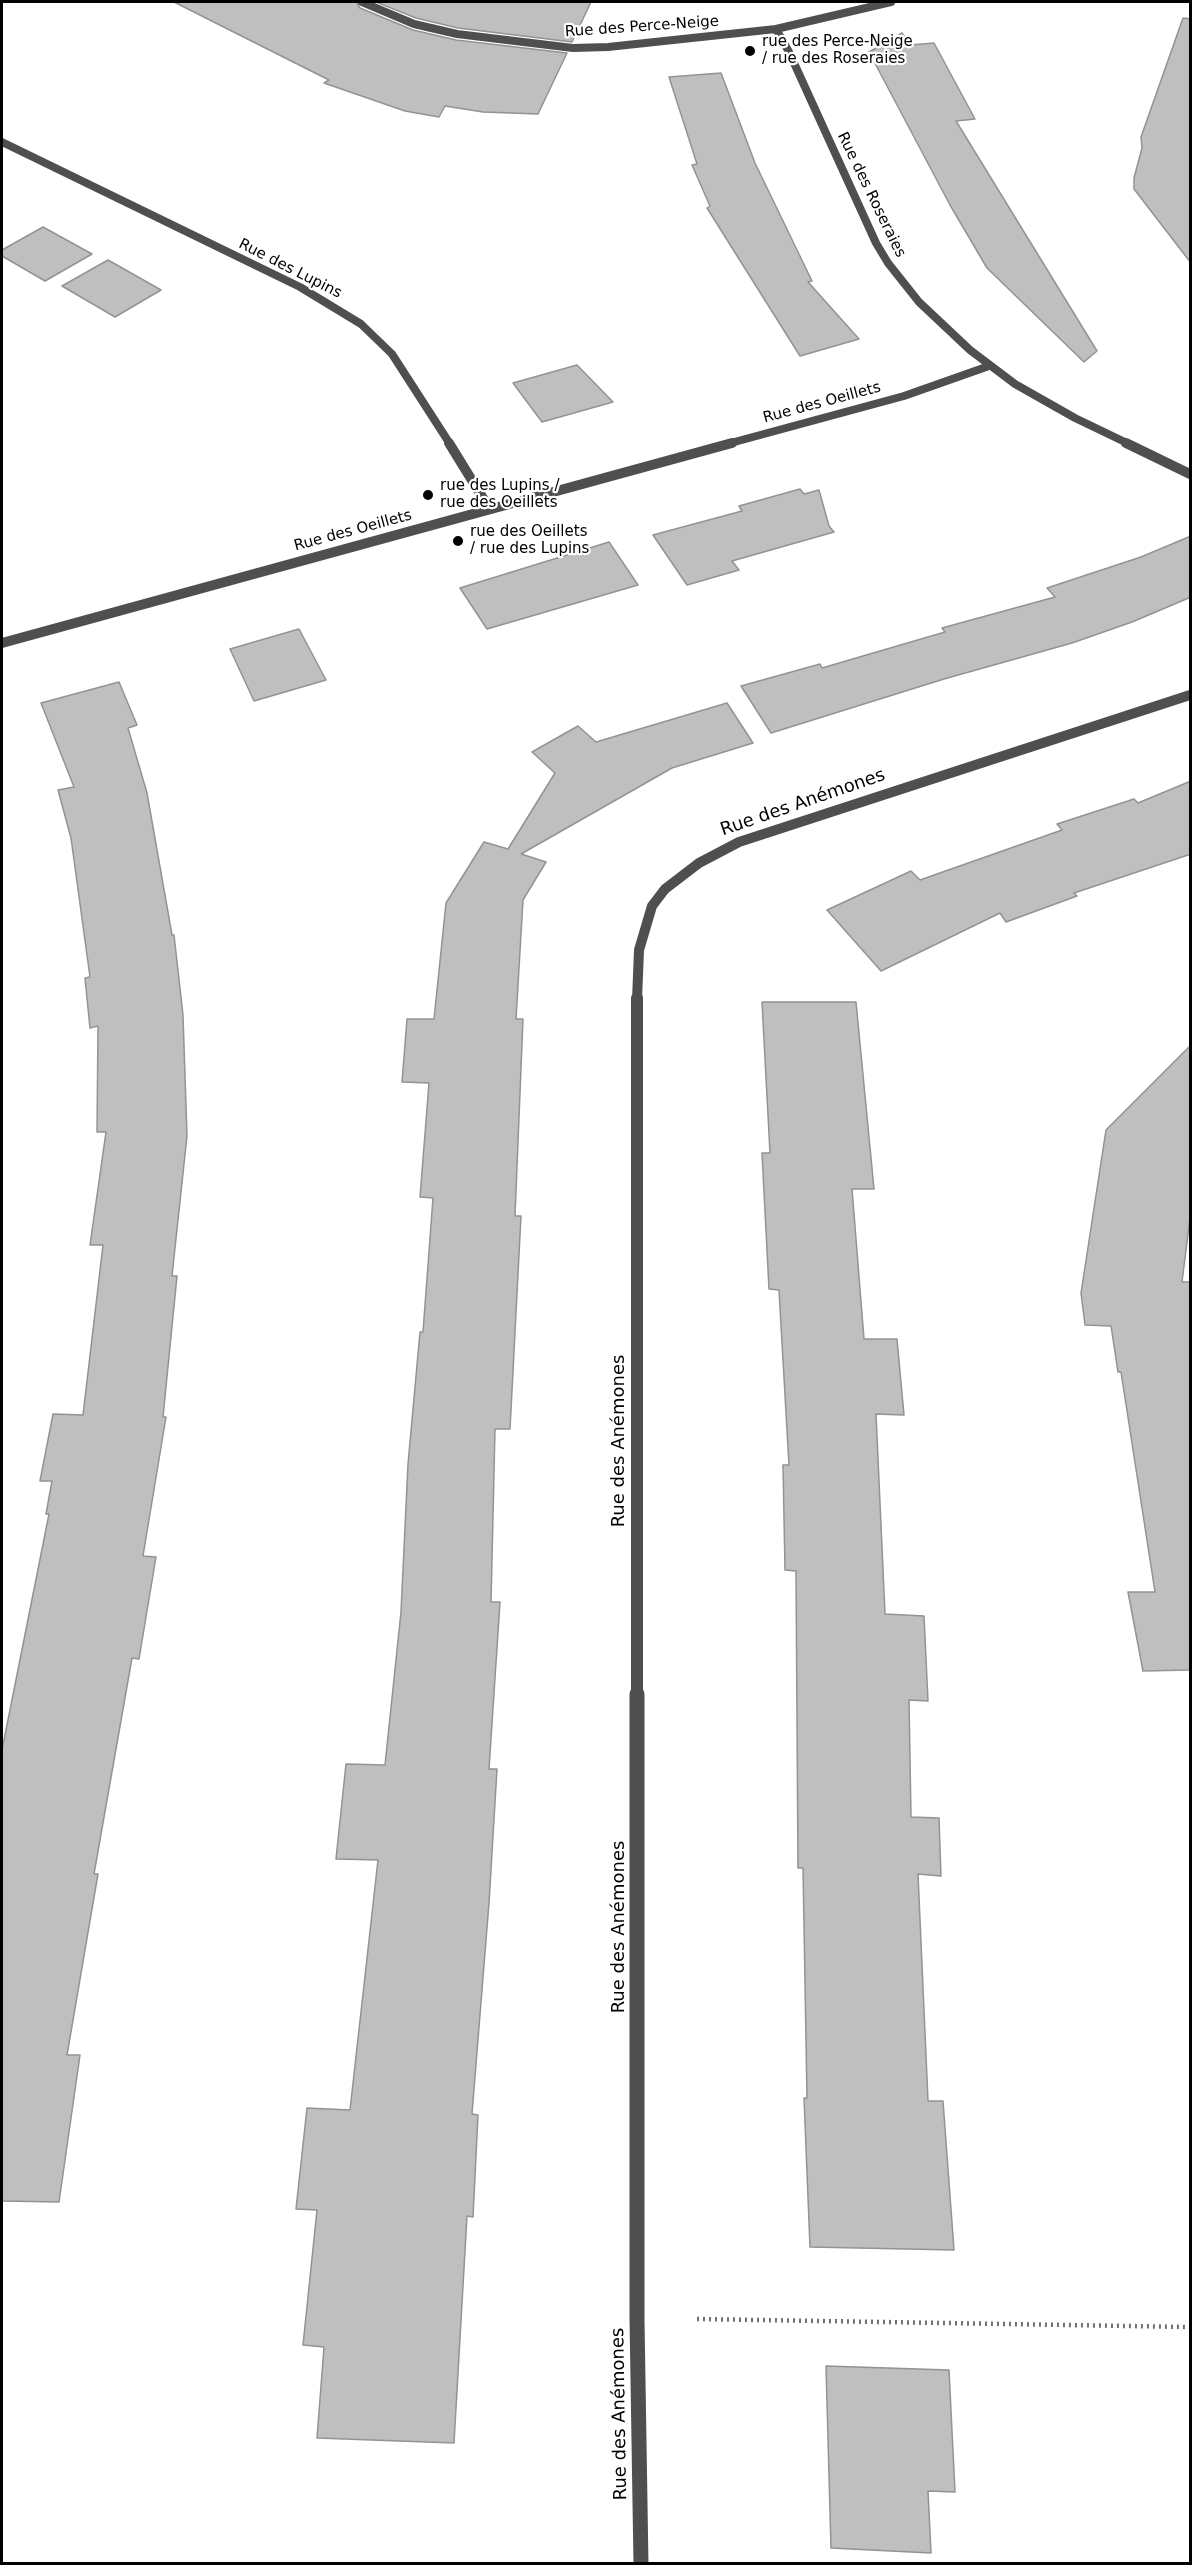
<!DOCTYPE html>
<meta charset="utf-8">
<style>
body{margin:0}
#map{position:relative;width:1192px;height:2565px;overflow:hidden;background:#fff;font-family:"DejaVu Sans",sans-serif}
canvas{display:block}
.frame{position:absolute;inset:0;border:3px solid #000;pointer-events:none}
</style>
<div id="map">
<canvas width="1192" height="2565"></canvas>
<div class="frame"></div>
</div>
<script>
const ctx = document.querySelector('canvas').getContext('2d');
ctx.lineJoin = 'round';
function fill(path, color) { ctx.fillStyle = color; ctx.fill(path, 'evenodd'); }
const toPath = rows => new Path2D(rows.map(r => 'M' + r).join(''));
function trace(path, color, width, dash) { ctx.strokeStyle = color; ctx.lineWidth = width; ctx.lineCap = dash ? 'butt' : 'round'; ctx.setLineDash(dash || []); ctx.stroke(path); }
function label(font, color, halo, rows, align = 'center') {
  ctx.font = font + ' "DejaVu Sans",sans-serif'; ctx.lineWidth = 4.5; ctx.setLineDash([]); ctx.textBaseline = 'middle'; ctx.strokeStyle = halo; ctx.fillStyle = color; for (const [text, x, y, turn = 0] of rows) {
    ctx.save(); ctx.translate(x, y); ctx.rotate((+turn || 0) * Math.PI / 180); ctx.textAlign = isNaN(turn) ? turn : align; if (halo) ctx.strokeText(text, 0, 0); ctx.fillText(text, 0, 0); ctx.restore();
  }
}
const building = toPath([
 [174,2,356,2,360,8,413,30,456,40,567,53,538,114,483,112,445,106,439,117,405,111,324,83,329,80,174,2],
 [376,2,591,2,572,42,458,28,416,18,376,2],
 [1183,18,1191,19,1191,263,1134,189,1134,178,1142,148,1141,137,1183,18],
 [902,33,910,45,934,43,975,119,956,121,1097,351,1084,362,987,268,950,205,869,52,902,33],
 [721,73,755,163,812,281,808,282,859,339,800,356,707,208,710,206,692,165,697,164,669,77,721,73],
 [43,227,92,254,45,281,2,256,2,250,43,227],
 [108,260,161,290,115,317,62,286,108,260],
 [577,365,613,402,542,422,513,383,577,365],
 [800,489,804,494,819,490,829,526,834,532,732,561,739,570,687,585,653,535,742,511,739,506,800,489],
 [1191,536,1191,597,1132,622,1072,643,944,679,771,733,741,686,820,664,822,668,945,632,942,628,1055,597,1047,588,1141,557,1191,536],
 [609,542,638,585,487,629,460,588,609,542],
 [299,629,326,680,254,701,230,649,299,629],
 [119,682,137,725,128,728,147,793,172,935,174,935,183,1015,187,1136,172,1276,177,1276,163,1417,166,1417,143,1556,156,1557,139,1659,132,1658,94,1874,98,1874,67,2055,80,2055,59,2202,2,2201,2,1750,49,1514,46,1514,52,1481,40,1481,53,1414,83,1415,103,1245,90,1245,106,1132,97,1132,98,1026,90,1028,85,978,90,977,71,838,58,790,74,787,41,703,119,682],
 [727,703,753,743,672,768,521,854,546,862,523,900,516,1019,523,1019,515,1216,521,1216,510,1429,495,1429,491,1602,500,1602,489,1769,497,1769,489,1903,472,2114,478,2115,473,2217,467,2216,454,2443,317,2438,324,2347,303,2345,317,2210,296,2209,307,2108,350,2110,378,1860,336,1859,346,1764,385,1765,401,1612,408,1464,420,1332,423,1332,433,1198,420,1197,429,1083,402,1082,407,1019,434,1019,446,903,484,842,508,849,555,773,532,752,578,726,596,742,727,703],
 [1191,781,1191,854,1074,893,1077,896,1006,922,1000,913,881,971,827,910,911,871,920,880,1062,830,1057,824,1134,799,1138,803,1191,781],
 [762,1002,856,1002,874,1189,852,1189,864,1339,897,1339,904,1415,876,1414,885,1614,924,1616,928,1701,909,1700,911,1817,939,1818,941,1876,918,1874,928,2101,943,2101,954,2250,810,2247,804,2098,807,2098,803,1868,798,1868,796,1571,785,1570,783,1465,789,1465,779,1290,769,1289,762,1153,770,1153,762,1002],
 [1191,1045,1191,1210,1182,1282,1191,1282,1191,1670,1143,1671,1128,1592,1155,1592,1121,1372,1118,1372,1111,1326,1085,1325,1081,1293,1106,1130,1191,1045],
 [826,2366,949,2370,955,2492,928,2491,931,2553,831,2548,826,2366]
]);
fill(building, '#bfbfbf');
trace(building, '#939393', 1.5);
trace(toPath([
 [697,2319,1190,2327]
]), '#717171', 4.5, [2, 4]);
trace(toPath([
 [362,2,414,24,457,34,573,48,608,47,776,29,891,2],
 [776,29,789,52,876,243,888,263,919,302,970,350,1015,384,1075,418,1129,444],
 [2,142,300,287,361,324,392,354,450,444],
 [727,444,904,396,989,366]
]), '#4f4f4f', 8);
trace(toPath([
 [449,443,489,508],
 [1126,443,1190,474],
 [2,643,732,443],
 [637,1000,639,950,652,906,665,889,699,863,739,842,1190,695]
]), '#4f4f4f', 10);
trace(toPath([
 [637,998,637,1695]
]), '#4f4f4f', 12);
trace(toPath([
 [637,1694,637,2319,641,2564]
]), '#4f4f4f', 15);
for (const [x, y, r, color] of [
 [750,51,6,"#000"],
 [428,495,6,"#000"],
 [458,541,6,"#000"]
]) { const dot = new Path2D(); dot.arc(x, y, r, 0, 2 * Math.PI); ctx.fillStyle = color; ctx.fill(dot); trace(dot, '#fff', 2); }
label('15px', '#000', '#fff', [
 ["Rue des Perce-Neige",642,27,-4],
 ["Rue des Roseraies",871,195,64],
 ["Rue des Lupins",290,269,27],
 ["Rue des Oeillets",822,403,-15],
 ["Rue des Oeillets",353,531,-15]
]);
label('15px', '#000', '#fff', [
 ["rue des Perce-Neige",762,42],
 ["/ rue des Roseraies",762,59],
 ["rue des Lupins /",440,486],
 ["rue des Oeillets",440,503],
 ["rue des Oeillets",470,532],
 ["/ rue des Lupins",470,549]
], 'left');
label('18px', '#000', '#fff', [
 ["Rue des Anémones",803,803,-19],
 ["Rue des Anémones",619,1441,-90],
 ["Rue des Anémones",619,1927,-90],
 ["Rue des Anémones",620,2414,-91]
]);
</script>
